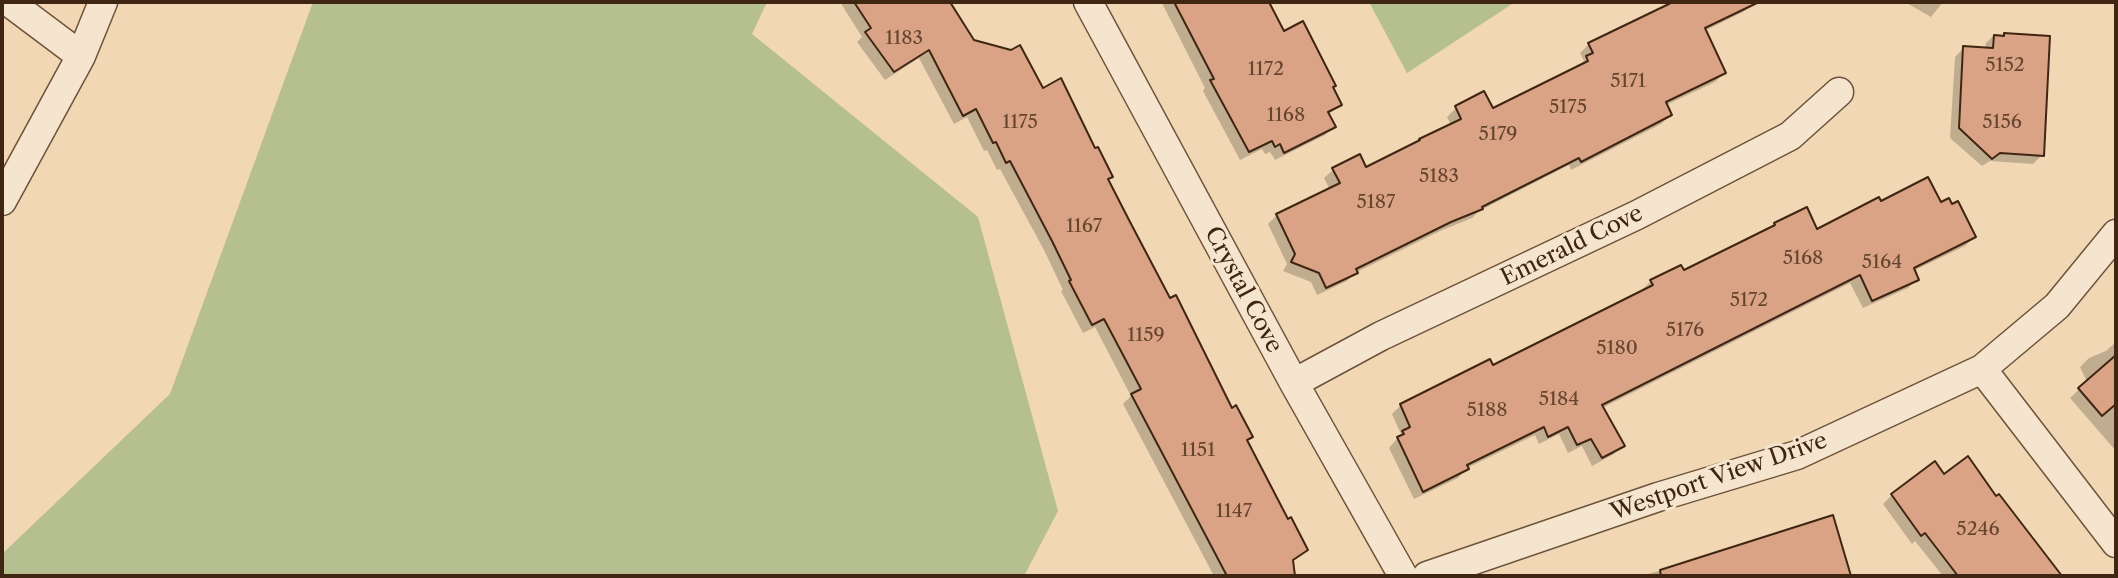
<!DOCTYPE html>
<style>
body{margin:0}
#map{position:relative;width:2118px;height:578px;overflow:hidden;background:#f1d7b3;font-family:"Libre Caslon Text",serif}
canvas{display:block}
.frame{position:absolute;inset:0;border:4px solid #3f2612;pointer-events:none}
</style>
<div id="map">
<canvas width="2118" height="578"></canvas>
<div class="frame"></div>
</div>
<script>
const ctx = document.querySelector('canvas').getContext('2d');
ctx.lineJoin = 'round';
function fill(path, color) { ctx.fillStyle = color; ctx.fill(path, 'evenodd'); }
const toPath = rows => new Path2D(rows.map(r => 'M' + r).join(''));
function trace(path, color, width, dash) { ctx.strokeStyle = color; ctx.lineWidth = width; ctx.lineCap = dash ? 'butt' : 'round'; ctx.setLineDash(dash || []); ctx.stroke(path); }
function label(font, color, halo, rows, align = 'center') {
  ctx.font = font + ' "Libre Caslon Text",serif'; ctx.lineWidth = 6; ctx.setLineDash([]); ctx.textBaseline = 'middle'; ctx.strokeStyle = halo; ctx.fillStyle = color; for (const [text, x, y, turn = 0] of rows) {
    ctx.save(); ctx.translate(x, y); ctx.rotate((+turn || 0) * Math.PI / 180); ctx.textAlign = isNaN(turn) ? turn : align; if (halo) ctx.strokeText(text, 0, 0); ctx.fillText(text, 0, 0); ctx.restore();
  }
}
fill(toPath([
 [313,2,767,2,752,34,978,217,1058,511,1024,576,2,576,2,554,170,394],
 [1369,2,1515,2,1407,73]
]), '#b5bf90');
fill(toPath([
 [840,2,948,2,973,41,1042,90,1095,150,1111,176,1107,181,1127,221,1231,410,1251,437,1246,442,1287,521,1306,550,1291,563,1293,576,1214,576,1123,404,1131,396,1095,327,1083,333,1061,291,1063,290,1044,250,1000,169,997,170,987,150,984,151,967,117,954,124,919,58,885,80,857,42,862,37],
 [1158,2,1267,2,1283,33,1331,88,1340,105,1328,115,1334,126,1325,135,1275,160,1270,152,1265,154,1262,149,1240,160,1203,91,1205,88,1162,3,1159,4],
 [1677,2,1757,2,1743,12,1704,31,1724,73,1715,82,1666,105,1670,115,1661,124,1571,170,1569,165,1479,211,1472,218,1440,231,1355,273,1347,281,1317,295,1311,282,1283,271,1287,264,1268,224,1277,215,1330,190,1324,178,1333,170,1366,169,1451,125,1447,117,1456,108,1484,94,1492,110,1578,67,1584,61,1580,53,1589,44],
 [1905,2,1943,2,1931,17],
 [1995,34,2048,37,2042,155,2033,164,1990,161,1982,166,1950,138,1955,57,1964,48,1985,49,1986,43],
 [1880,203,1940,204,1974,237,1965,246,1913,271,1917,279,1908,288,1863,308,1850,283,1602,408,1622,445,1614,454,1592,466,1582,446,1568,453,1559,434,1539,444,1535,435,1467,468,1458,478,1414,499,1389,448,1401,434,1392,414,1401,405,1492,367,1643,292,1642,290,1651,281,1683,273,1769,230,1775,224,1816,231],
 [2116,342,2116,451,2070,398,2087,382,2080,367,2089,358,2106,351],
 [1943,476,1996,499,1998,497,2060,576,1943,576,1915,541,1912,544,1883,504,1892,495],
 [1831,517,1849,576,1641,576,1726,552]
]), '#0003');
const building = toPath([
 [854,2,950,2,974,40,1011,50,1020,45,1043,88,1061,78,1095,148,1098,147,1113,177,1108,179,1129,220,1170,298,1176,295,1232,408,1236,405,1253,437,1247,440,1288,519,1291,517,1308,550,1293,560,1295,576,1227,576,1131,394,1141,389,1104,319,1092,325,1069,281,1071,280,1052,241,1010,161,1006,163,996,142,993,143,976,109,963,116,929,50,894,72,865,32,871,28,854,2],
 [1174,2,1269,2,1284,31,1303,21,1336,86,1333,87,1342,105,1328,112,1336,127,1284,153,1280,144,1275,147,1272,141,1249,152,1210,80,1214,79,1174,2],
 [1673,2,1759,2,1705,28,1726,73,1666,102,1672,115,1581,162,1579,158,1482,207,1483,209,1451,222,1356,269,1358,273,1326,288,1319,273,1291,262,1295,254,1276,214,1340,183,1332,168,1360,154,1366,167,1420,140,1419,139,1461,119,1455,106,1484,91,1493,108,1588,61,1586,56,1593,53,1588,43,1673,2],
 [2004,33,2050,36,2044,156,2000,153,1992,159,1959,128,1963,46,1993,48,1994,35,2004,36,2004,33],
 [1928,177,1941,202,1949,198,1952,204,1958,201,1976,237,1914,268,1919,280,1872,301,1860,275,1602,405,1625,446,1602,458,1591,439,1577,445,1568,427,1548,437,1544,427,1467,465,1469,469,1423,492,1397,437,1404,434,1402,431,1410,427,1400,404,1490,359,1493,365,1653,285,1650,280,1681,265,1684,270,1775,225,1774,223,1807,207,1817,229,1879,197,1881,201,1928,177],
 [2116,355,2116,404,2102,416,2078,388,2116,355],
 [1968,456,1996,496,1999,494,2062,576,1958,576,1925,533,1921,536,1891,494,1935,461,1944,474,1968,456],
 [1833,515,1851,576,1661,576,1660,570,1833,515]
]);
fill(building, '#daa385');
trace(building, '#3f2612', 2);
const street = toPath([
 [9,2,81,56],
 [1088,2,1294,383,1403,576],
 [2,201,81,56,103,2],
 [1982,369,2116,543],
 [1294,383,1381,336,1637,215,1790,136,1839,92],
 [1427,576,1658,497,1797,455,1982,369,2057,306,2116,234]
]);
trace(street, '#6c523a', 31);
trace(street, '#f6e5ce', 28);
label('19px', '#66452f', null, [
 ["1183",904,39],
 ["5152",2005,66],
 ["1172",1266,70],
 ["5171",1628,82],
 ["5175",1568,108],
 ["1168",1286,116],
 ["1175",1020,123],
 ["5156",2002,123],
 ["5179",1498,135],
 ["5183",1439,177],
 ["5187",1376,203],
 ["1167",1084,227],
 ["5168",1803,259],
 ["5164",1882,263],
 ["5172",1749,301],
 ["5176",1685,331],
 ["1159",1146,336],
 ["5180",1617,349],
 ["5184",1559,400],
 ["5188",1487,411],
 ["1151",1198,451],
 ["1147",1234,512],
 ["5246",1978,530]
]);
label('23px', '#3f2612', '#f6e5ce', [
 ["Emerald Cove",1572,246,-26],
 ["Crystal Cove",1243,290,62],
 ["Westport View Drive",1719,477,-19]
]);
</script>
